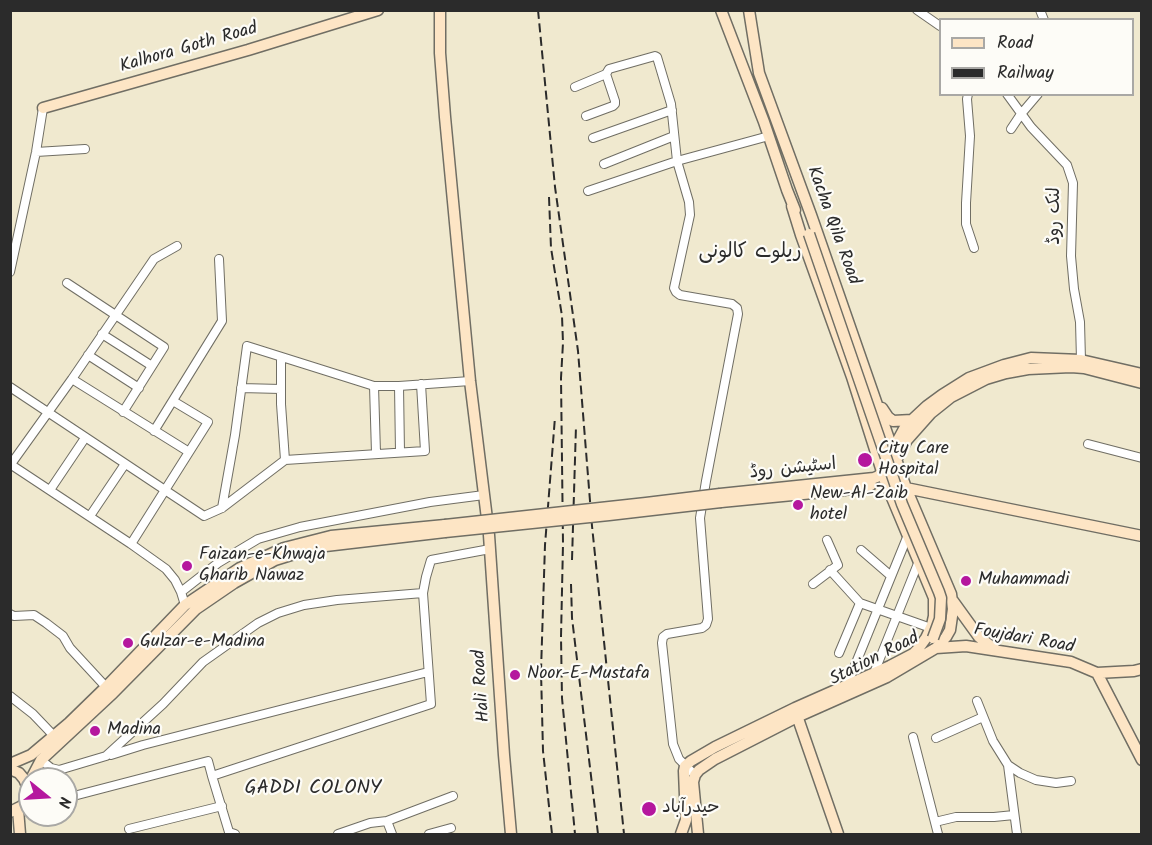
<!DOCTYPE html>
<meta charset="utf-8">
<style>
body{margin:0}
#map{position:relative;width:1152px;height:845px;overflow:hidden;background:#f0e9cf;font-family:Kalam,sans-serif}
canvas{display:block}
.frame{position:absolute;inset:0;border:12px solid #2b2b2b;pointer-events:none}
.legend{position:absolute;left:939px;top:18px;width:195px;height:78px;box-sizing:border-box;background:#fdfcf7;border:2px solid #a9a8a5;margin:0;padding:8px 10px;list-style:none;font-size:18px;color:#2b2b2b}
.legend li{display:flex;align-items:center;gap:12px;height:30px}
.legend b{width:30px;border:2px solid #a9a8a5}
.north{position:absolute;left:18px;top:767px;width:60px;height:60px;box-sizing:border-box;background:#fdfcf7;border:2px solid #a9a8a5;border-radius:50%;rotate:108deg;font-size:16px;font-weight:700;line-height:24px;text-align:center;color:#2b2b2b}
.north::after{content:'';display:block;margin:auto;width:21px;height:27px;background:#b5179e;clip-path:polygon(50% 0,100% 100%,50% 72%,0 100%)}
</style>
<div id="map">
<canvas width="1152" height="845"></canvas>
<div class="frame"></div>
<ul class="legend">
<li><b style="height:8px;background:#fde5c5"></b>Road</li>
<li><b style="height:8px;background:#2b2b2b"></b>Railway</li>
</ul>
<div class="north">N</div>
</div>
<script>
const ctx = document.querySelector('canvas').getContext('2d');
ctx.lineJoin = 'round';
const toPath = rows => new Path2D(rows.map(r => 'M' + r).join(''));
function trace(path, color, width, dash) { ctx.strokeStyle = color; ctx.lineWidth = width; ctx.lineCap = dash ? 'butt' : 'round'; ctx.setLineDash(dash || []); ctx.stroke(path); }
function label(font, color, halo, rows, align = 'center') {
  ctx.font = font + ' Kalam,"Playpen Sans Arabic",sans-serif'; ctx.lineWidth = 4.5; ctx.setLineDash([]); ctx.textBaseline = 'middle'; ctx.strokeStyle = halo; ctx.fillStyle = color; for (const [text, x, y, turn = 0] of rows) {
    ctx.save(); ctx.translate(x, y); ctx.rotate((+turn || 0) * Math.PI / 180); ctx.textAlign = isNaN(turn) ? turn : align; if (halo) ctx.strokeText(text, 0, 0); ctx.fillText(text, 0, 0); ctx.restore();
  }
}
const street = toPath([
 [917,10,940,26],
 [1040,10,1044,20],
 [575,87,606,74,609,69,655,56,657,57,671,104,677,161,769,136],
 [968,94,967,99,970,136,966,203,966,224,974,248],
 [1007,94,1031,127,1067,165,1073,183,1071,256,1074,289,1080,322,1081,360],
 [586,116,613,106,615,104,615,101,606,74],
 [1011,129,1021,114,1038,94],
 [593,138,672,110],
 [36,152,85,149],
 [604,164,674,136],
 [588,191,677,161,689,202,690,215,674,288,676,292,680,295,732,304,737,308,738,314,706,481,700,518,708,619,706,625,702,628,667,634,663,637,662,643,673,744,679,759,695,775],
 [10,272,36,152,43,108],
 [67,283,164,347,123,412],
 [102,334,152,366],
 [88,355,139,388],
 [281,357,281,404,285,460],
 [72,379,189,452],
 [374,386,376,453],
 [399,386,400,452],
 [10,387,204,516,222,508,285,460,425,451,421,384],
 [241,388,281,389],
 [154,431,222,321,219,259],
 [1088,444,1142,458],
 [10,464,131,544,166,569,175,580,181,592,185,605],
 [11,464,72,379,154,259,177,246],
 [50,490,85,438],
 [222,508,235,435,247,346,374,386,399,386,470,381],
 [90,516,125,464],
 [131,544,208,422,173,401],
 [861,550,891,576],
 [830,570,860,603,931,628],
 [813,584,838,565,827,540],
 [181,592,218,563,258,539,300,527,430,502,484,495],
 [10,614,14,616,34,615,46,623,63,636,70,648,106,687],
 [839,653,860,603],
 [874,673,919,561],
 [847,685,908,535],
 [10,696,33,714,54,736],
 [977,701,993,741,1008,765,1020,773,1036,780,1056,783,1071,781],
 [913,737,938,834],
 [936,738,983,717],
 [111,755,143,745,428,672],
 [41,760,51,768,59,770,106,756,163,704,203,662,258,623,278,613,304,605,337,600,423,593],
 [1008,765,1017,834],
 [66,798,208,761,212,776],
 [387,821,453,796],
 [935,822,956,817,994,817,1014,815],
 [129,829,222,806],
 [235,834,229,832,212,776,431,704,423,593,426,577,431,560,490,549],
 [338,834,370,823,387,821,392,834],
 [429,834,451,828]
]);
const secondary = toPath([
 [440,10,440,53,445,117,470,381,489,535,504,755,511,834],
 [721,10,764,122,787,190,795,210],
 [43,108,248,50,378,10],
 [882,408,888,417,893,421,912,420],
 [891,453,904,429,912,420,927,406,942,395,969,378,1004,365,1031,358,1081,360,1142,374],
 [895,462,907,440,931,413,951,397,986,379,1006,373,1028,369,1071,367,1084,368,1142,383],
 [901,487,1142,536],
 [720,494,874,478,879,476,884,467],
 [721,502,844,490,871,485],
 [953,601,979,637,996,650],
 [936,648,966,646,1071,662,1097,673,1134,671,1142,669],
 [1097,673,1142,760],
 [795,710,838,834],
 [10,764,31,755,69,723,106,687,185,605,240,568,284,548,331,536,445,525],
 [10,769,19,773,24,779,27,786,28,793,26,800,22,806,10,812],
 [31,779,41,760,113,693,196,609,234,583,275,560,317,547,445,532],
 [18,809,20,834],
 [681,834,686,820,684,771,685,766,691,761,715,747,795,708,890,666,913,654,918,649,926,638,932,625,934,616,934,598,885,481,852,377,801,235,792,206],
 [698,834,693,782,695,775,699,770,715,759,797,717,887,677,936,648,946,637,950,630,953,609,951,594,906,488,811,215,759,73,749,10]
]);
trace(street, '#706e64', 10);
trace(secondary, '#706e64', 13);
trace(street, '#fff', 8);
trace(secondary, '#fde5c5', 10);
trace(toPath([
 [538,10,555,187,578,351,592,526,624,834],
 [549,197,551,248,562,316,563,343,561,378,563,544,561,637,562,698,575,834],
 [572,560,576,426],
 [571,584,572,618,598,834],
 [552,834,543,751,541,671,545,545,555,417]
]), '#2b2b2b', 2, [9, 4.5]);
const secondaryBridge = toPath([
 [809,234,902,504,939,592,941,598,940,619,933,638],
 [445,525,646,503,720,494],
 [445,532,609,515,721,502]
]);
trace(secondaryBridge, '#706e64', 13, []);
trace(secondaryBridge, '#fde5c5', 10);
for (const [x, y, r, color] of [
 [865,460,8,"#b5179e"],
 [798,505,6,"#b5179e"],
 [187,566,6,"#b5179e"],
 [966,581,6,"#b5179e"],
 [128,643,6,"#b5179e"],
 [515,675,6,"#b5179e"],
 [95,731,6,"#b5179e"],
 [649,809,8,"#b5179e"]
]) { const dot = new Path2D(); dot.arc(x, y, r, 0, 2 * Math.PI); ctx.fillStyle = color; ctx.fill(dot); trace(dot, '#fdfcf7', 2); }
label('18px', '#2b2b2b', '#fdfcf7', [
 ["Kalhora Goth Road",189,49,-16],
 ["لنک روڈ",1056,216,-90],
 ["Kacha Qila Road",832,226,70],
 ["اسٹیشن روڈ",793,470,-6],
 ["Foujdari Road",1024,640,10],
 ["Station Road",875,660,-27],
 ["Hali Road",483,686,-94]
]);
label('18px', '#2b2b2b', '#fdfcf7', [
 ["City Care",878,450],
 ["Hospital",878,471],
 ["New-Al-Zaib",810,495],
 ["hotel",810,516],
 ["Faizan-e-Khwaja",199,556],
 ["Gharib Nawaz",199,577],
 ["Muhammadi",978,581],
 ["Gulzar-e-Madina",140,643],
 ["Noor-E-Mustafa",527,675],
 ["Madina",107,731],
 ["حیدرآباد",662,809]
], 'left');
label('20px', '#2b2b2b', '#fdfcf7', [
 ["ریلوے کالونی",750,254],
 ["GADDI COLONY",313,790]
]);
</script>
